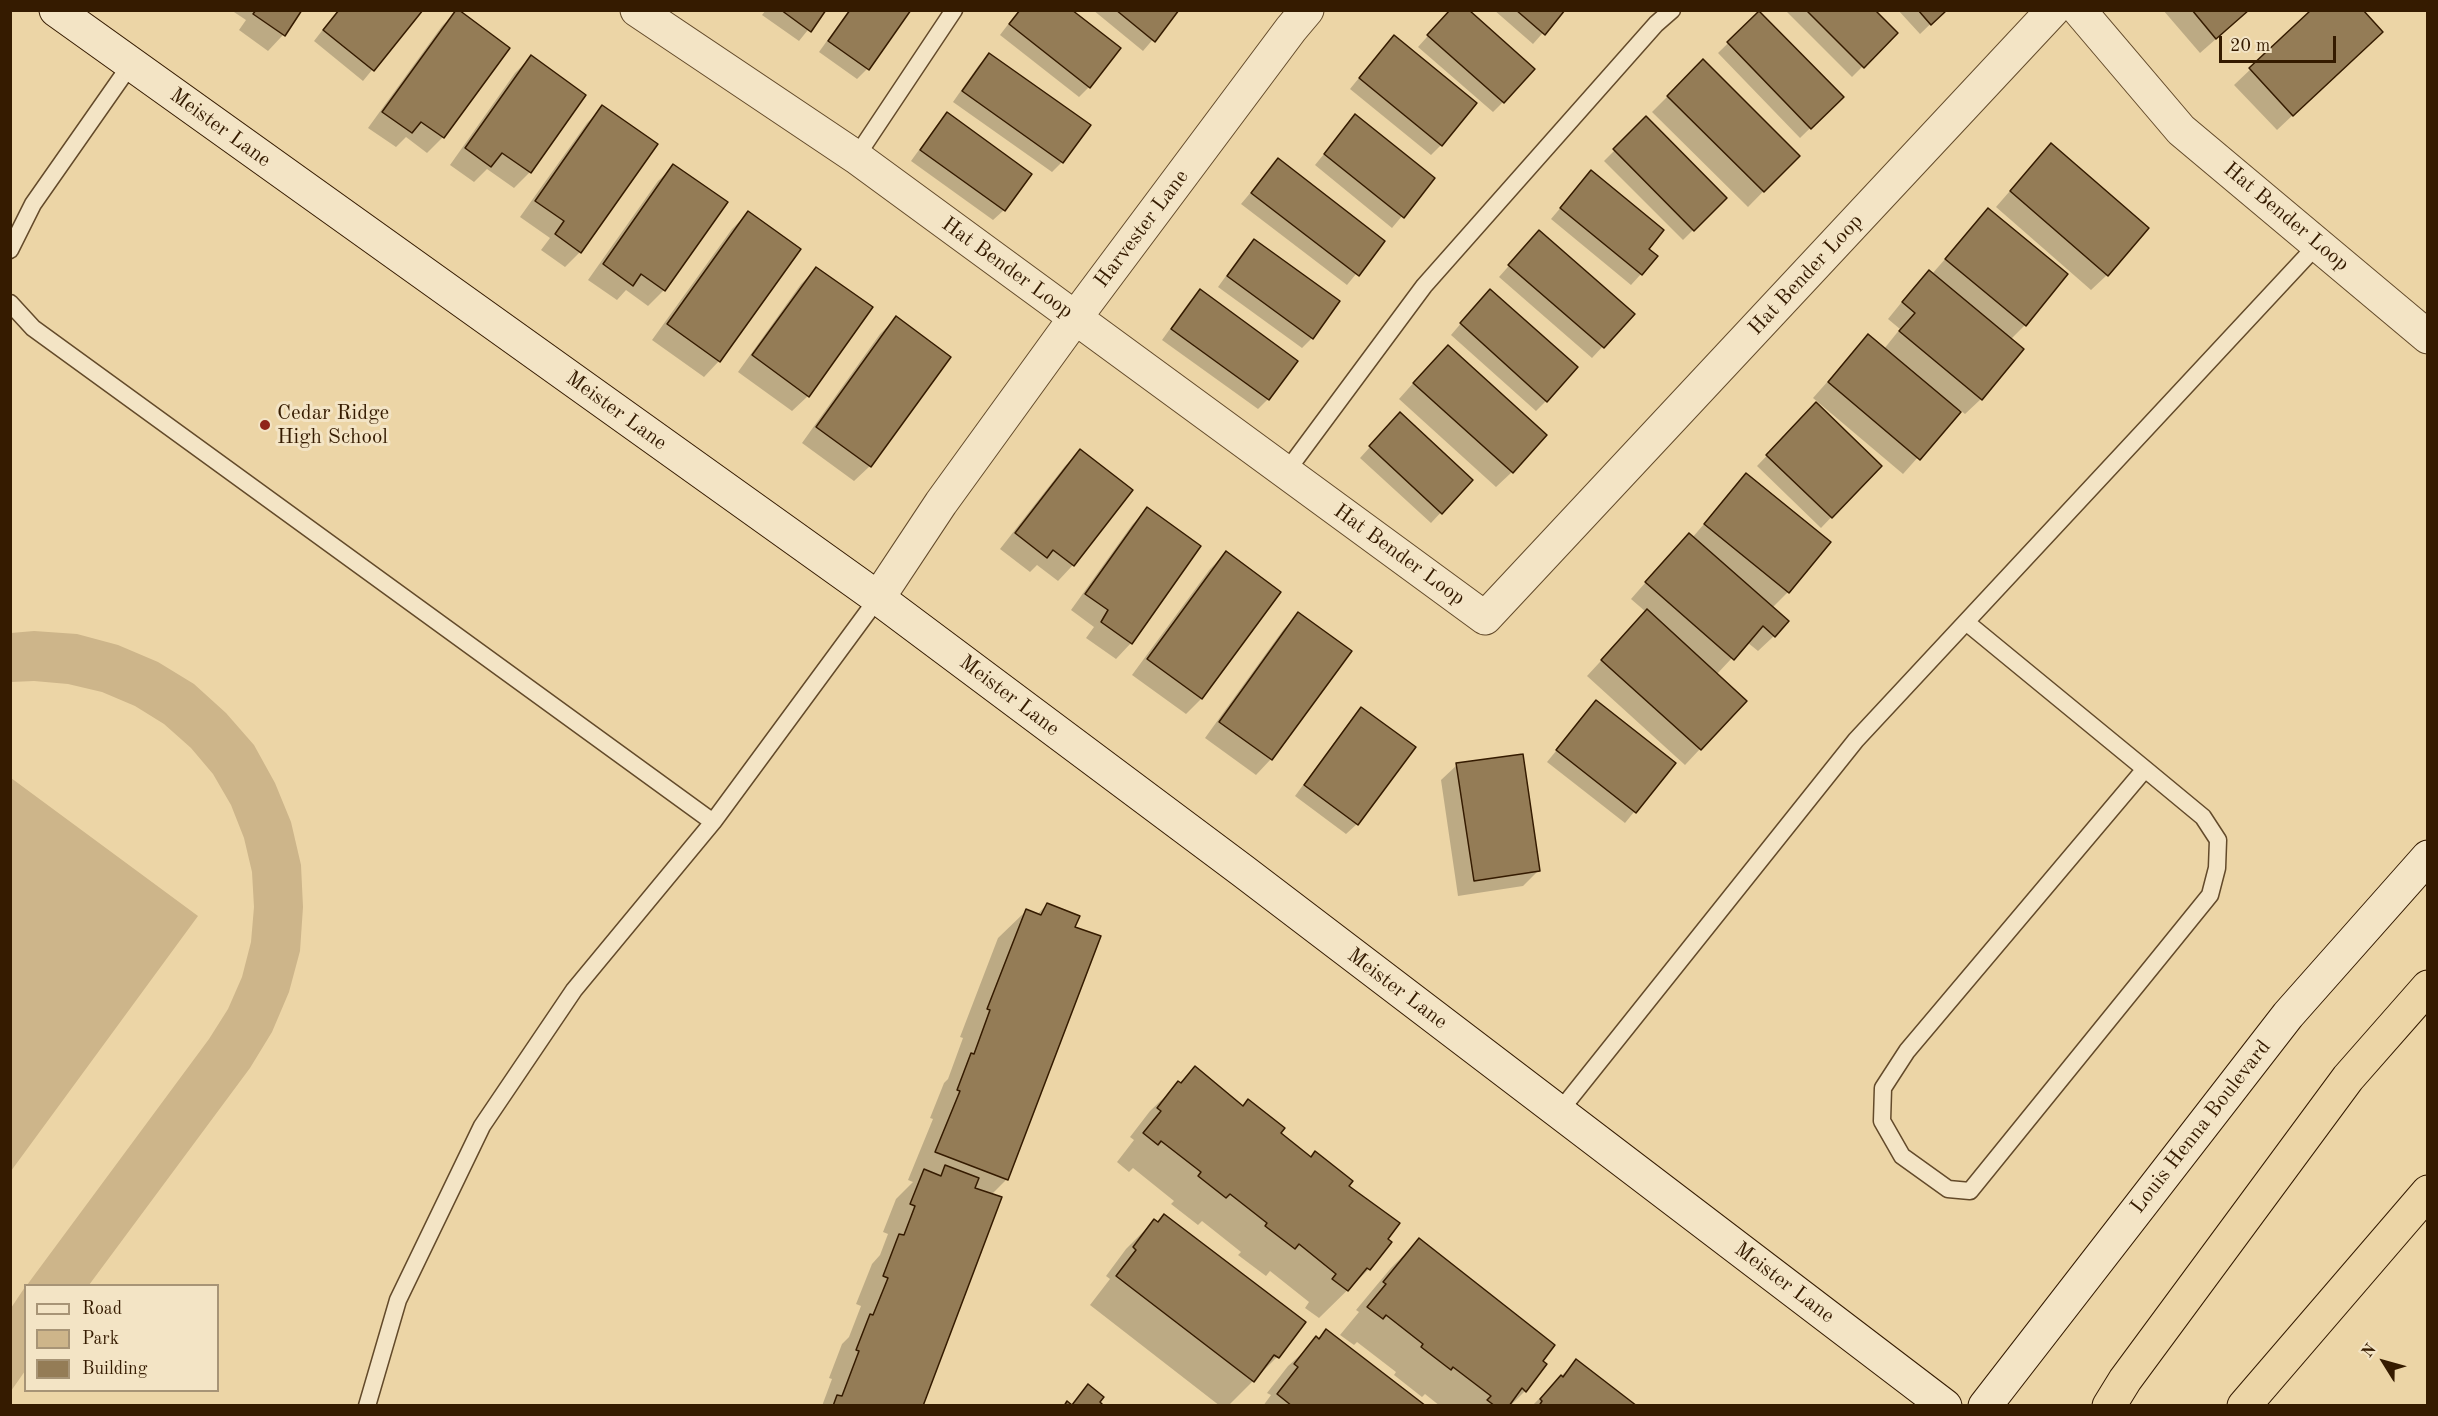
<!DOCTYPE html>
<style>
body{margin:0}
#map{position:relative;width:2438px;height:1416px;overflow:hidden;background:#ecd5a6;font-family:"Old Standard TT",serif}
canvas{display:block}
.frame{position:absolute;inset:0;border:12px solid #351b00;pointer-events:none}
.legend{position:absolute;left:24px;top:1284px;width:195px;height:108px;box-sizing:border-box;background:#f3e4c5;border:2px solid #a79476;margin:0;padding:8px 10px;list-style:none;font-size:18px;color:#351b00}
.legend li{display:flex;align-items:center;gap:12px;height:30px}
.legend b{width:30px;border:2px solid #a79476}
.north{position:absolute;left:2354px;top:1332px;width:60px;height:60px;-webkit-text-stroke:4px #f3e4c5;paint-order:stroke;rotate:307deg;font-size:16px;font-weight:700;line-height:24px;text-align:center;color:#351b00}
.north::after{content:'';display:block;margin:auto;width:21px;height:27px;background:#351b00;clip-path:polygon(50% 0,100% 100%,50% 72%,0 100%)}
.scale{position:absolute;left:2219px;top:36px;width:117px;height:27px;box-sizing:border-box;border:3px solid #351b00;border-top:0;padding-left:8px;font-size:18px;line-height:21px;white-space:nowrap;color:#351b00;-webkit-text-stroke:4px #f3e4c5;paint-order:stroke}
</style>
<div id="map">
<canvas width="2438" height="1416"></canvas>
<div class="frame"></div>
<ul class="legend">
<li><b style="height:8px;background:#f3e4c5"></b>Road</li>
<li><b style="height:16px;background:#cdb58a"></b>Park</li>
<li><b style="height:16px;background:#947c56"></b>Building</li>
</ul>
<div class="north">N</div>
<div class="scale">20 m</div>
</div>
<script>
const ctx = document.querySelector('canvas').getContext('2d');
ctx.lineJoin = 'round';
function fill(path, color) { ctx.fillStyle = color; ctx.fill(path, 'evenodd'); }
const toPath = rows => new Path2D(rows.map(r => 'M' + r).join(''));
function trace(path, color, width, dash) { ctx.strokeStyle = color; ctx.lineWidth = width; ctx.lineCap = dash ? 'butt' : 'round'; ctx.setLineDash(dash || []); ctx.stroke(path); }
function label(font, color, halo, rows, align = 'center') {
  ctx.font = font + ' "Old Standard TT",serif'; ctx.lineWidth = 6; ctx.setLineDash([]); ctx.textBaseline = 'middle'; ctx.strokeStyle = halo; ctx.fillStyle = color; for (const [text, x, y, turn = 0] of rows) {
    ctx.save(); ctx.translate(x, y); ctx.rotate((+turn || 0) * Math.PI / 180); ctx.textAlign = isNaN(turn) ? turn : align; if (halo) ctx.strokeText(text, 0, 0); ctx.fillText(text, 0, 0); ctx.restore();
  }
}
fill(toPath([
 [34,631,77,634,118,645,158,662,194,684,226,713,254,745,275,783,291,822,301,865,303,907,300,951,289,992,272,1032,250,1068,89,1285,27,1285,209,1039,228,1009,242,977,251,942,254,907,252,872,244,838,231,805,213,774,191,748,164,724,135,706,102,692,68,684,34,681,11,682,11,633],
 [11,778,198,916,11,1171],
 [25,1287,25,1371,11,1391,11,1308]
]), '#cdb58a');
fill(toPath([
 [231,10,301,10,283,35,268,51,239,30,246,20],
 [338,10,421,10,363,81,314,41],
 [766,10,824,10,799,41,762,15],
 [849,10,910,10,867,69,857,79,819,52],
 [1019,10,1069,10,1089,87,1079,97,1000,35],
 [1093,10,1178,10,1143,51],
 [1451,10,1503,102,1493,112,1418,47],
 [1494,10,1563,10,1533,44],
 [1785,10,1873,10,1896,33,1852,77],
 [1898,10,1945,10,1920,34],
 [2163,10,2249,10,2200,53],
 [2313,10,2365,47,2277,130,2234,85],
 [457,11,508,48,443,137,427,153,406,137,396,147,368,128,442,26],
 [1759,13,1842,97,1800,138,1718,53],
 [1384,47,1441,145,1431,155,1350,89],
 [990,54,1062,162,1052,172,953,102,979,65],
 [531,57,584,96,530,172,514,188,487,169,474,182,450,165,515,73],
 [1703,61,1798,156,1748,207,1652,112],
 [603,107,580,252,565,267,541,250,550,238,520,217,587,123],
 [947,114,1004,210,993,220,911,161,937,125],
 [1355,116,1433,179,1392,228,1315,165],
 [1646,119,1725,198,1683,240,1604,161],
 [1278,160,1383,241,1347,285,1241,204],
 [2036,161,2107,275,2091,290,1996,207],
 [674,166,726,202,664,290,648,306,626,290,617,300,588,280,658,181],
 [1591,172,1641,274,1631,285,1551,219],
 [1988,210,2025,325,2010,340,2022,349,1981,399,1965,414,1960,410,1903,474,1813,398,1868,336,1884,349,1900,329,1888,319,1914,287,1929,272,1932,274],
 [748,213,719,361,704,377,652,340,732,229],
 [1254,241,1312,338,1302,348,1218,287,1244,251],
 [1529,243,1633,314,1592,358,1499,277],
 [816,269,808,396,792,411,738,372,801,284],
 [1200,291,1268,399,1258,409,1162,340,1190,301],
 [1480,301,1546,401,1536,411,1451,335],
 [896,318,870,466,854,481,802,443,880,334],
 [1432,362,1512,472,1496,487,1399,399],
 [1816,404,1880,466,1821,528,1757,466],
 [1390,425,1471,480,1431,523,1360,458],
 [1080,451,1073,565,1058,581,1037,565,1030,572,1000,549,1065,466],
 [1746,475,1788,592,1772,608,1774,636,1758,651,1747,642,1716,675,1700,749,1685,765,1587,676,1646,612,1631,599,1674,550,1692,538],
 [1147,509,1131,643,1116,659,1086,638,1094,627,1071,610,1132,525],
 [1226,553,1279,592,1201,699,1186,714,1132,675,1210,569],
 [1298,614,1271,759,1256,775,1205,738,1283,630],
 [1596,702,1674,763,1625,823,1547,762],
 [1362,709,1413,748,1357,824,1346,834,1295,796,1351,720],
 [1457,765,1538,871,1523,886,1458,896,1441,780],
 [1047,904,1007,1179,991,1195,921,1406,822,1406,832,1379,829,1378,842,1344,849,1337,861,1306,856,1304,872,1264,880,1255,888,1234,883,1232,896,1199,913,1182,908,1180,933,1119,930,1118,944,1083,948,1079,963,1038,960,1037,998,938,1026,911,1037,915],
 [1195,1068,1242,1107,1248,1101,1279,1134,1347,1186,1390,1243,1369,1269,1319,1318,1305,1308,1309,1302,1270,1271,1266,1276,1238,1255,1241,1252,1202,1221,1198,1225,1171,1204,1174,1201,1133,1168,1129,1172,1117,1162,1134,1140,1130,1137,1150,1111],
 [1164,1216,1277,1357,1228,1406,1220,1406,1090,1305,1110,1279,1106,1276,1126,1249,1154,1221,1157,1223],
 [1419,1240,1541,1361,1525,1391,1510,1406,1440,1406,1425,1394,1422,1397,1394,1375,1396,1372,1357,1342,1354,1345,1340,1335,1359,1312,1356,1310,1391,1268],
 [1327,1331,1423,1406,1263,1406,1271,1395,1267,1393,1288,1366],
 [1576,1361,1634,1406,1532,1406]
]), '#0003');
const building = toPath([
 [256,10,302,10,285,36,253,14,256,10],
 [339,10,423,10,374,71,323,30,339,10],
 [456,10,459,10,510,48,444,138,421,122,412,133,382,112,456,10],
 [781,10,826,10,811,32,781,10],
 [850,10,911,10,869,70,828,41,850,10],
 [1020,10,1072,10,1121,48,1090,88,1009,24,1020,10],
 [1116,10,1179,10,1155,42,1116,10],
 [1450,10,1469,10,1535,69,1504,103,1427,35,1450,10],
 [1516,10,1565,10,1545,35,1516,10],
 [1806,10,1875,10,1898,33,1864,68,1806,10],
 [1918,10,1947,10,1931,25,1918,10],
 [2192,10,2249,10,2216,39,2192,10],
 [2311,10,2363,10,2383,32,2293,116,2249,68,2311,10],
 [1759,11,1844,97,1811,129,1727,42,1759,11],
 [1394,35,1477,103,1442,146,1359,78,1394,35],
 [989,53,1091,125,1063,163,962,91,989,53],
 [531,55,586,95,531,173,502,153,491,167,465,148,531,55],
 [1703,59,1800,156,1764,192,1667,96,1703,59],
 [602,105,658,144,581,253,555,234,564,221,535,201,602,105],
 [947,112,1032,174,1005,211,920,150,947,112],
 [1355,114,1435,178,1404,218,1324,154,1355,114],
 [1646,116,1727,198,1694,231,1613,149,1646,116],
 [2051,143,2149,228,2108,276,2010,191,2051,143],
 [1278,158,1385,241,1359,276,1251,193,1278,158],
 [673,164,728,202,665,291,641,274,633,286,603,264,673,164],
 [1591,170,1664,230,1649,249,1658,256,1642,275,1560,208,1591,170],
 [1988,208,2068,274,2026,326,1945,259,1988,208],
 [748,211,801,249,720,362,667,324,748,211],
 [1539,230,1635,314,1604,348,1508,265,1539,230],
 [1254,239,1340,301,1313,339,1227,276,1254,239],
 [816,267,873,307,809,397,752,355,816,267],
 [1929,270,2024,349,1982,400,1899,331,1915,313,1902,302,1929,270],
 [1200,289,1298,361,1269,400,1171,329,1200,289],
 [1490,289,1578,367,1547,402,1460,323,1490,289],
 [896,316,951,357,871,467,816,427,896,316],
 [1868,334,1961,412,1920,460,1828,382,1868,334],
 [1448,345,1547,435,1513,473,1413,383,1448,345],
 [1816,402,1882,466,1832,518,1766,455,1816,402],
 [1400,412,1473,480,1442,514,1369,446,1400,412],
 [1080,449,1133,490,1074,566,1053,550,1047,558,1015,533,1080,449],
 [1746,473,1831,542,1789,593,1704,524,1746,473],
 [1147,507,1201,546,1132,644,1101,622,1108,610,1085,594,1147,507],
 [1689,533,1789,621,1775,637,1763,626,1734,660,1645,582,1689,533],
 [1226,551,1281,592,1202,699,1147,659,1226,551],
 [1647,609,1747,701,1701,750,1601,660,1647,609],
 [1298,612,1352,651,1272,760,1219,722,1298,612],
 [1596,700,1676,763,1636,813,1556,750,1596,700],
 [1361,707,1416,747,1358,825,1304,785,1361,707],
 [1523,754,1540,871,1474,881,1456,763,1523,754],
 [1047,903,1080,916,1075,927,1101,936,1008,1180,935,1152,960,1091,957,1090,971,1053,974,1054,990,1010,987,1009,1026,909,1041,915,1047,903],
 [1195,1066,1243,1106,1248,1099,1285,1128,1281,1133,1311,1157,1315,1151,1353,1181,1349,1186,1400,1223,1388,1239,1392,1242,1370,1270,1367,1268,1348,1291,1332,1279,1336,1274,1299,1244,1295,1249,1265,1226,1267,1223,1230,1194,1226,1198,1198,1176,1201,1172,1161,1141,1158,1145,1143,1133,1161,1111,1157,1108,1178,1081,1181,1083,1195,1066],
 [945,1165,979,1178,975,1188,1002,1197,923,1406,833,1406,837,1395,842,1396,859,1351,856,1350,870,1314,873,1315,888,1278,883,1276,899,1234,904,1235,915,1206,910,1204,924,1169,941,1176,945,1165],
 [1164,1214,1306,1322,1279,1358,1274,1355,1254,1382,1116,1276,1136,1250,1133,1247,1154,1219,1158,1222,1164,1214],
 [1419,1238,1555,1345,1543,1361,1547,1364,1526,1392,1522,1388,1509,1406,1495,1406,1487,1400,1491,1396,1453,1367,1451,1370,1421,1347,1423,1344,1386,1315,1383,1319,1367,1307,1386,1284,1383,1282,1419,1238],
 [1326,1329,1426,1406,1292,1406,1277,1394,1298,1367,1294,1364,1316,1336,1319,1339,1326,1329],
 [1576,1359,1637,1406,1539,1406,1542,1401,1540,1399,1561,1375,1563,1377,1576,1359],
 [1088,1384,1104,1397,1100,1402,1104,1406,1064,1406,1067,1401,1072,1405,1088,1384]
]);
fill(building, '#947c56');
trace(building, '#351b00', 1.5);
const lane = toPath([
 [856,157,954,10],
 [10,250,33,204,131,64],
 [10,303,33,328,713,822],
 [1286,472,1424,286,1656,24,1672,10],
 [1966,622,2145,769,2203,817,2218,840,2217,868,2210,895,1970,1191,1948,1189,1902,1156,1882,1121,1883,1088,1907,1051,2145,769],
 [1559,1112,1856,740,2318,244],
 [367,1406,398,1300,482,1126,574,990,713,822,878,598]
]);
const street = toPath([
 [637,10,856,157,1485,618,2053,10],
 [2079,10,2181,130,2428,337],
 [878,598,941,503,1075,318,1291,29,1307,10]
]);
const secondary = toPath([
 [56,10,878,598,1243,871,1945,1406],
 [1985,1406,2288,1015,2428,857]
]);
const highway = toPath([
 [2109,1406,2125,1380,2348,1078,2428,987],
 [2244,1406,2428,1192]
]);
trace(lane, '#634a2a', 19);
trace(street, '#634a2a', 35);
trace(secondary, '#351b00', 35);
trace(highway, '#351b00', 35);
trace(lane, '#f3e4c5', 16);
trace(street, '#f3e4c5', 33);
trace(secondary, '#f3e4c5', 33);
trace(highway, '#ecd5a6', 33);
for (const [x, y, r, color] of [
 [265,425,6,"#8f2418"]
]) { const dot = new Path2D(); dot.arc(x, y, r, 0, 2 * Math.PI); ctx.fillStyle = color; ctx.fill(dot); trace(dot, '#f3e4c5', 2); }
label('21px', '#351b00', '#f3e4c5', [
 ["Meister Lane",220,128,36],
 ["Hat Bender Loop",2286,217,40],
 ["Harvester Lane",1142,229,-53],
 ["Hat Bender Loop",1007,268,36],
 ["Hat Bender Loop",1806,275,-47],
 ["Meister Lane",616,411,36],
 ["Hat Bender Loop",1399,555,36],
 ["Meister Lane",1009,696,37],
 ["Meister Lane",1397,989,37],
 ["Louis Henna Boulevard",2201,1127,-52],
 ["Meister Lane",1784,1283,37]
]);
label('21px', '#351b00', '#f3e4c5', [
 ["Cedar Ridge",277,413],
 ["High School",277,437]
], 'left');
</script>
